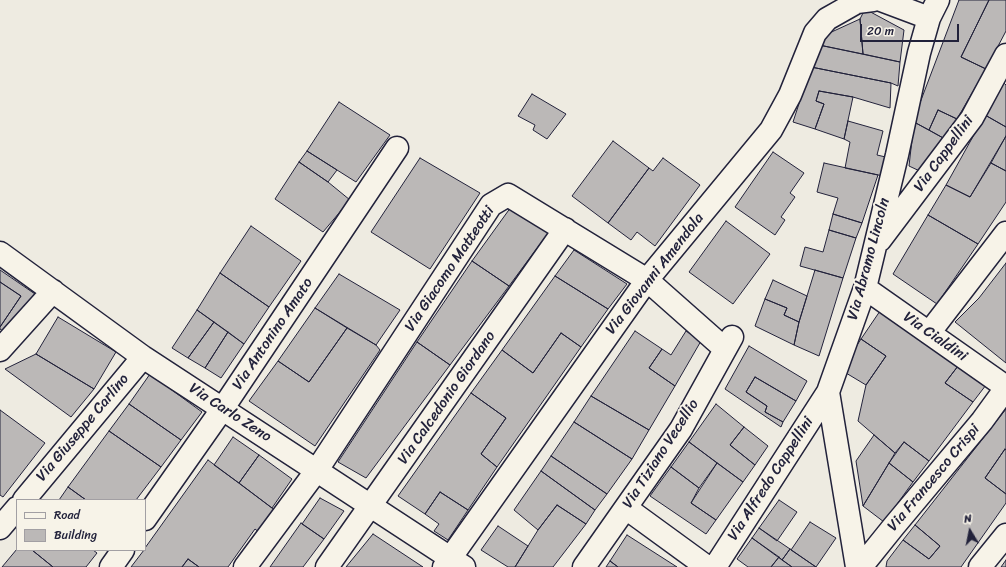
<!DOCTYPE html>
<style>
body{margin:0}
#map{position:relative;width:1006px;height:567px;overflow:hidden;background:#eeebe1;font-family:Sriracha,sans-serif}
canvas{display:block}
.legend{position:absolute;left:16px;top:499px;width:130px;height:52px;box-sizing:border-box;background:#f7f3e8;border:1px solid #a29fa3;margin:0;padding:5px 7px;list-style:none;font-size:12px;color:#22223b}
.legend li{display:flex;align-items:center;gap:8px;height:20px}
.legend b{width:20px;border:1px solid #a29fa3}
.north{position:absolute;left:950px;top:511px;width:40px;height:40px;-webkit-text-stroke:3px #f7f3e8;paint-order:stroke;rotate:350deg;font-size:11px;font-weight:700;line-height:16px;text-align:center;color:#22223b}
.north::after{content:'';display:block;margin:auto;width:14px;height:18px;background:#22223b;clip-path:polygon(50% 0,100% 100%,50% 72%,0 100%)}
.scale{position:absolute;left:860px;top:24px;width:99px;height:18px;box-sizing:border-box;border:2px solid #22223b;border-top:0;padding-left:5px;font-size:12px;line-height:14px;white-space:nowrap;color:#22223b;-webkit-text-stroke:3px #f7f3e8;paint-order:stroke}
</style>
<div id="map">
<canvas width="1006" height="567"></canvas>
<ul class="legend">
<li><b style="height:5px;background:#f7f3e8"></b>Road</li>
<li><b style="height:11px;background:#bbb8b7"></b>Building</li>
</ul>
<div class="north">N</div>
<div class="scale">20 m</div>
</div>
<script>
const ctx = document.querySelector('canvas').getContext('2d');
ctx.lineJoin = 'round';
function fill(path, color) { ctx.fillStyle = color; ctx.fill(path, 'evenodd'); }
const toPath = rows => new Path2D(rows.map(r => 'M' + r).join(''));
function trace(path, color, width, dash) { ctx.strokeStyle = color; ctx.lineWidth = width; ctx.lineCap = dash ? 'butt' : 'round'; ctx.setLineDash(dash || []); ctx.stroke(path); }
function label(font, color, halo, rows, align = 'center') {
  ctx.font = font + ' Sriracha,sans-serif'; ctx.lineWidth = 4; ctx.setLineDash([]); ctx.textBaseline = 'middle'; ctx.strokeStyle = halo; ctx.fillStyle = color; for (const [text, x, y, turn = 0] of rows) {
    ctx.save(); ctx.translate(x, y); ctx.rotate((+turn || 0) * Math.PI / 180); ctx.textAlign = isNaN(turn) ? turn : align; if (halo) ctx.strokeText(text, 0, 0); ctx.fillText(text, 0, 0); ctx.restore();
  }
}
const building = toPath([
 [959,0,989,0,961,57,986,69,957,119,938,110,929,130,914,122,915,116,959,0],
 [989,0,1006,0,1006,31,986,69,961,57,989,0],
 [865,9,904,30,900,62,863,54,860,19,865,9],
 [860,19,863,54,819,45,825,35,860,19],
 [819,45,900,62,898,86,891,83,811,67,819,45],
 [811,67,891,83,890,108,853,97,819,91,816,101,824,104,815,129,793,122,811,67],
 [1004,83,1006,85,1006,127,985,115,1004,83],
 [819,91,853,97,844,139,815,129,824,104,816,101,819,91],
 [532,94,566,114,547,139,533,130,535,125,518,116,532,94],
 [339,102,390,135,356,182,307,151,339,102],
 [938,110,957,119,945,139,929,130,938,110],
 [985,115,1006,127,1006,136,970,197,946,185,985,115],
 [848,121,883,131,877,155,890,158,888,177,845,168,850,142,844,139,848,121],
 [914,122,945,139,924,173,909,166,914,122],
 [1006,136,1006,171,991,163,1006,136],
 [613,141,649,168,608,223,572,196,613,141],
 [307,151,337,170,328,182,299,162,307,151],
 [773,152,804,173,790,193,795,197,781,217,785,220,775,235,735,207,773,152],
 [420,158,480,193,430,269,371,232,420,158],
 [663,158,700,185,655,246,637,232,631,240,608,223,649,168,653,171,663,158],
 [299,162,328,182,350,200,323,232,275,199,299,162],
 [824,163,878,175,862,223,833,214,838,198,817,192,824,163],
 [991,163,1006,171,1006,202,978,244,928,215,946,185,970,197,991,163],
 [511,207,549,232,509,286,472,261,511,207],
 [833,214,862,223,856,238,829,230,833,214],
 [928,215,978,244,937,304,893,274,928,215],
 [726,221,770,254,733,304,689,272,726,221],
 [251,226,301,261,269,307,220,273,251,226],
 [829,230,856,238,843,278,800,266,805,247,823,252,829,230],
 [574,250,627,284,608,309,555,276,574,250],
 [472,261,509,286,450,365,417,342,472,261],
 [1006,263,1006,363,955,322,979,298,1006,263],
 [0,270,35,294,7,334,0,329,0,327,21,296,0,282,0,270],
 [815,270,843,278,819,356,794,345,799,322,815,270],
 [220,273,269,307,244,344,197,310,220,273],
 [339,274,400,310,376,345,315,308,339,274],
 [555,276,608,309,581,347,561,333,533,373,502,350,555,276],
 [773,280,807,296,799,322,784,315,787,308,765,299,773,280],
 [0,282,21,296,0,327,0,282],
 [765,299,787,308,784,315,799,322,794,345,755,326,765,299],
 [315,308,347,328,309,382,278,361,315,308],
 [197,310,214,322,188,358,172,348,197,310],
 [880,311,958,366,945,383,973,402,929,461,904,442,895,453,858,421,866,385,886,356,861,339,880,311],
 [58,317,116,352,94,389,36,354,58,317],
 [214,322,228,332,205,368,188,358,214,322],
 [347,328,376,345,380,350,315,446,249,401,278,361,309,382,347,328],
 [635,331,662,349,649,368,675,386,649,430,591,396,635,331],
 [686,331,701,341,675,386,649,368,662,349,671,355,686,331],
 [228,332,244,344,221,378,205,368,228,332],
 [561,333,581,347,497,467,481,454,506,418,471,393,502,350,533,373,561,333],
 [861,339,886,356,866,385,841,370,861,339],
 [417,342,450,365,366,478,338,462,417,342],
 [749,346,807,381,796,401,755,377,746,392,767,406,765,412,783,422,781,427,725,389,749,346],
 [36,354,94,389,71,417,5,369,36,354],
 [958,366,986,385,973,402,945,383,958,366],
 [150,374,202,412,181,440,129,404,150,374],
 [755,377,796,401,783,422,765,412,767,406,746,392,755,377],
 [471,393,506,418,481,454,497,467,468,510,440,492,425,514,398,496,471,393],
 [591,396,649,430,632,459,574,422,591,396],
 [129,404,181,440,161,467,109,431,129,404],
 [716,404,744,427,730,445,755,465,743,482,689,442,716,404],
 [1006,409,1006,450,1005,449,985,478,1006,494,1006,503,961,567,886,567,887,561,903,540,929,559,940,546,915,525,1006,409],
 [0,410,45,443,3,497,0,495,0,410],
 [574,422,632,459,607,494,551,456,574,422],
 [744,427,768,446,755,465,730,445,744,427],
 [109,431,161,467,136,500,86,500,68,487,109,431],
 [874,435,895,453,863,506,856,461,874,435],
 [233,437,259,455,239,483,214,465,233,437],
 [689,442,717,463,699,488,671,467,689,442],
 [904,442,929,461,913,482,889,463,904,442],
 [1005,449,1006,450,1006,494,985,478,1005,449],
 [259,455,292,479,272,508,239,483,259,455],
 [551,456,607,494,595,510,541,471,551,456],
 [208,460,276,511,260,533,255,529,228,567,199,567,188,559,182,567,131,567,144,550,145,550,145,548,208,460],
 [717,463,743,482,716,520,691,503,717,463],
 [889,463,913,482,884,522,863,506,889,463],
 [671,467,699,488,691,503,716,520,706,534,650,496,671,467],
 [541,471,595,510,586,524,557,505,538,530,514,510,541,471],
 [68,487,86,500,59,500,68,487],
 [440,492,468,510,448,540,434,531,439,524,425,514,440,492],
 [320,498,344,511,324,539,302,524,320,498],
 [779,500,797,512,777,541,759,528,779,500],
 [557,505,586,524,553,567,515,567,538,530,557,505],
 [810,522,836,538,816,567,791,550,810,522],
 [301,523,324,539,303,567,270,567,301,523],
 [915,525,940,546,929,559,903,540,915,525],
 [498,526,528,546,515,567,508,567,481,550,498,526],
 [759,528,790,549,782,560,752,538,759,528],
 [373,534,423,567,346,567,373,534],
 [627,535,677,567,618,567,610,561,627,535],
 [752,538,779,557,771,567,748,567,737,559,752,538],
 [17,549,32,550,53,567,2,567,17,549],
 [790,549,816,567,792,567,782,560,790,549],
 [32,550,93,550,97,553,86,567,53,567,32,550],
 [779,557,781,559,792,567,771,567,779,557],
 [188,559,199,567,182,567,188,559],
 [1006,560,1006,567,1001,567,1006,560],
 [610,561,618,567,606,567,610,561]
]);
fill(building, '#bbb8b7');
trace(building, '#22223b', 1);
const minor = toPath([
 [881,0,929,18],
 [880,240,972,118,1006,55],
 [0,253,143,357,464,567],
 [865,288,1006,387],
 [929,333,1006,233],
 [0,350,53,291],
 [24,500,143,357],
 [626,508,707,567],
 [145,519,223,408,397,148],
 [0,528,17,508],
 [111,567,123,550],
 [245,567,317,470,491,205,508,195,647,280,725,349],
 [327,567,565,229],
 [444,567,647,280,771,130,790,95,815,33,827,19,857,2,873,0],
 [584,567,681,429,732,337],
 [715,567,828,392],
 [857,567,828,392,865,288,897,155,919,53,929,18,938,0],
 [861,567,894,526,982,421,1006,388],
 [980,567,1006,535]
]);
trace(minor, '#22223b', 25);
trace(minor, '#f7f3e8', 22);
label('15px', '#22223b', '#f7f3e8', [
 ["Via Cappellini",944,154,-54],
 ["Via Abramo Lincoln",869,259,-75],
 ["Via Giacomo Matteotti",450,269,-56],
 ["Via Giovanni Amendola",655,274,-52],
 ["Via Antonino Amato",273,334,-56],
 ["Via Cialdini",935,337,35],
 ["Via Calcedonio Giordano",447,398,-55],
 ["Via Carlo Zeno",230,413,33],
 ["Via Giuseppe Carlino",83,428,-50],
 ["Via Tiziano Vecellio",661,454,-57],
 ["Via Francesco Crispi",934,478,-50],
 ["Via Alfredo Cappellini",771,479,-57]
]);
</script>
